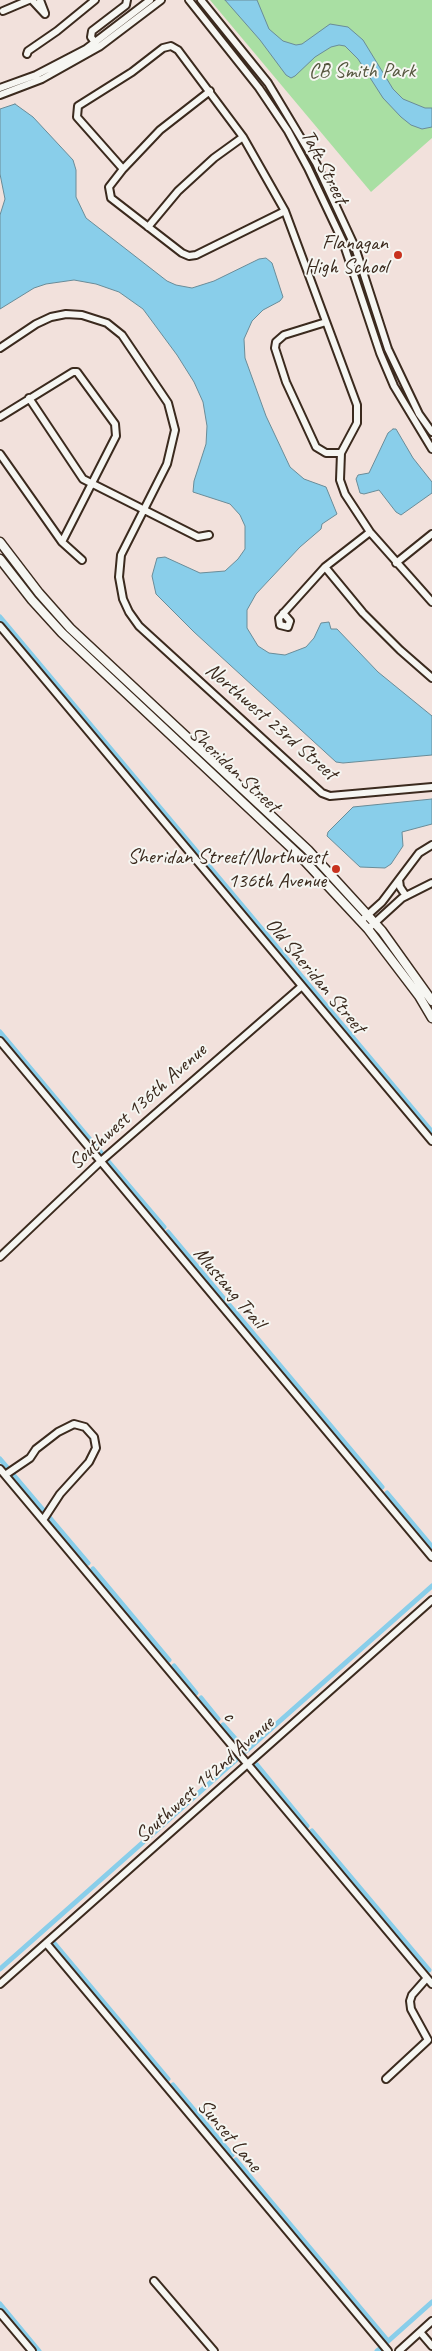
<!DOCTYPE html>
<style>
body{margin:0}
canvas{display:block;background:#f2e1dc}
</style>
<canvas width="432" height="2351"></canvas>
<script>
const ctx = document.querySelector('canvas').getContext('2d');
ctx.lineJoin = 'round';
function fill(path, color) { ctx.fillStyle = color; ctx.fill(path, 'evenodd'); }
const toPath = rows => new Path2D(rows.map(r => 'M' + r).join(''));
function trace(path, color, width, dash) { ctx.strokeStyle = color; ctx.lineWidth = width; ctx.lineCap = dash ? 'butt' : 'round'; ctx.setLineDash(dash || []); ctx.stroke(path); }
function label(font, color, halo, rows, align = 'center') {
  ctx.font = font + ' Caveat,sans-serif'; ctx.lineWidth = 4; ctx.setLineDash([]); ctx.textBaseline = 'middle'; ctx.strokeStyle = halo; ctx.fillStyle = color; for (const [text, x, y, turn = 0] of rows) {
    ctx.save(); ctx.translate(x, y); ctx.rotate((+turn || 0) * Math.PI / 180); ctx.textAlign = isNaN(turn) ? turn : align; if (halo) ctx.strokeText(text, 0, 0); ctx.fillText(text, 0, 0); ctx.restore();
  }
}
fill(toPath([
 [210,0,432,0,432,138,371,192]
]), '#a9dfa3');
const water = toPath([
 [225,0,257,0,269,29,283,41,296,45,302,44,330,24,348,27,363,40,393,89,403,99,425,108,432,108,432,127,422,129,411,125,401,117,383,98,358,59,345,46,339,45,331,47,315,57,295,76,291,78,286,75,260,40,225,0],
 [15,104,33,117,73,160,76,170,76,197,86,218,167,281,176,285,192,288,214,281,259,259,266,258,272,263,283,297,280,301,263,310,252,321,244,339,245,358,266,416,290,467,304,479,326,487,337,514,322,524,321,529,300,547,256,594,247,610,247,628,258,646,269,653,285,655,306,647,314,638,321,623,329,622,331,629,337,629,378,672,432,716,432,755,343,763,336,762,194,632,156,594,152,576,157,558,165,557,200,573,225,571,238,559,245,549,245,526,240,515,230,504,193,492,194,481,206,444,207,426,203,402,194,382,177,355,143,309,119,292,96,284,74,280,46,284,34,288,0,309,0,215,5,199,0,174,0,109,15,104],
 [393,429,396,429,413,458,432,482,432,493,401,515,396,512,379,490,364,494,360,493,356,479,358,475,369,473,388,433,393,429],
 [432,799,432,824,402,832,403,846,391,864,385,868,360,867,327,836,328,832,353,807,432,799]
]);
fill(water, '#89ceea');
trace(water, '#6a8c98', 1);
trace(toPath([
 [0,617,432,1132],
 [0,1032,103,1155],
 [107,1160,164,1227],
 [168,1232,382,1487],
 [0,1459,88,1563],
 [387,1493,432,1547],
 [93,1569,169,1660],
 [174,1666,196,1693],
 [201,1698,218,1719],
 [223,1725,246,1751,432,1586],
 [257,1765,307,1826],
 [312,1831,429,1970],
 [54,1943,168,2079],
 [0,1969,237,1759],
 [173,2085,232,2155],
 [236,2160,388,2341],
 [0,2304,39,2351],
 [386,2343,432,2302],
 [377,2351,381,2348]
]), '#89ceea', 5);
const minor = toPath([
 [32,0,45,14],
 [40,0,45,13],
 [189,0,259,88,288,131,308,168,343,242,380,353,394,386,432,449],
 [201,0,268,83,316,163,355,247,388,349,419,414,432,432],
 [3,11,29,0],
 [96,44,91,37,92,31,126,5,127,0],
 [27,54,28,51,57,31,95,0],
 [0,88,36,75,86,49,150,0],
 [210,91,160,130,123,169,109,187,111,198,182,253,189,256,196,255,285,211],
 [0,95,42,79,99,47,161,0],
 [123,169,77,117,78,106,132,72,163,48,171,46,178,50,243,137,285,211,357,405,357,423,341,453,340,480,345,494,370,532,432,602],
 [148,227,178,191,214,158,243,137],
 [326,322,284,335,276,342,275,348,286,382,316,447,326,453,341,453],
 [0,348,36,324,51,317,66,314,82,315,107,323,122,335,168,403,175,430,167,464,121,555,119,577,123,599,129,612,139,626,322,793,330,796,432,787],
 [29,398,83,479,198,537,209,535],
 [0,417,73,372,77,372,115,424,116,436,62,542],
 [0,454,62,542,82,560],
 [396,563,432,534],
 [325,567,363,613,400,650,432,678],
 [283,613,290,621,288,627,280,625,279,618,325,567,370,532],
 [0,626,432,1141],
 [399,880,400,887,406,896],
 [361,921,382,902,419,853,432,845],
 [368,929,402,898,432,883],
 [0,1041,432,1557],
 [0,1257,101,1161,302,986],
 [0,1469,432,1984],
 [5,1475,30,1458,36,1449,58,1432,74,1424,85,1427,94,1437,96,1448,89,1462,60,1494,43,1520],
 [46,1943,388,2351],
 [0,1984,432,1600],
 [386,2079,428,2040,411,2009,410,2001,412,1995,427,1978],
 [154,2281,214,2351],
 [0,2313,32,2351],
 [420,2332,432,2346],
 [399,2351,432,2321]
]);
const major = toPath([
 [0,542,39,593,70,628,308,850,382,931,432,1001],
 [0,559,32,600,62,633,301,857,368,929,419,996,432,1018]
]);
trace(minor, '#3b2a1e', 10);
trace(major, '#3b2a1e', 11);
trace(minor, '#f6f6f2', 6);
trace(major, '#f6f6f2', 8);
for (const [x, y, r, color] of [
 [398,255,5,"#c8321e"],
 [336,869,5,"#c8321e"]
]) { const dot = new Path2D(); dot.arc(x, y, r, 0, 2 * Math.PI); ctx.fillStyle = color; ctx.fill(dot); trace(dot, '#f6f6f2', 2); }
label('21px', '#56573f', '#f6f6f2', [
 ["CB Smith Park",362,71]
]);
label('21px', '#3b2a1e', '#f6f6f2', [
 ["Taft Street",324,167,63],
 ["Northwest 23rd Street",271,722,41],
 ["Sheridan Street",234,770,43],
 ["Old Sheridan Street",315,976,50],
 ["Southwest 136th Avenue",138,1107,-42],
 ["Mustang Trail",229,1288,50],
 ["c",229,1716,50],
 ["Southwest 142nd Avenue",205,1780,-42],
 ["Sunset Lane",229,2136,50]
]);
label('21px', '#3b2a1e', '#f6f6f2', [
 ["Flanagan",388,243],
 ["High School",388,267],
 ["Sheridan Street/Northwest",326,857],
 ["136th Avenue",326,881]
], 'right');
</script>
